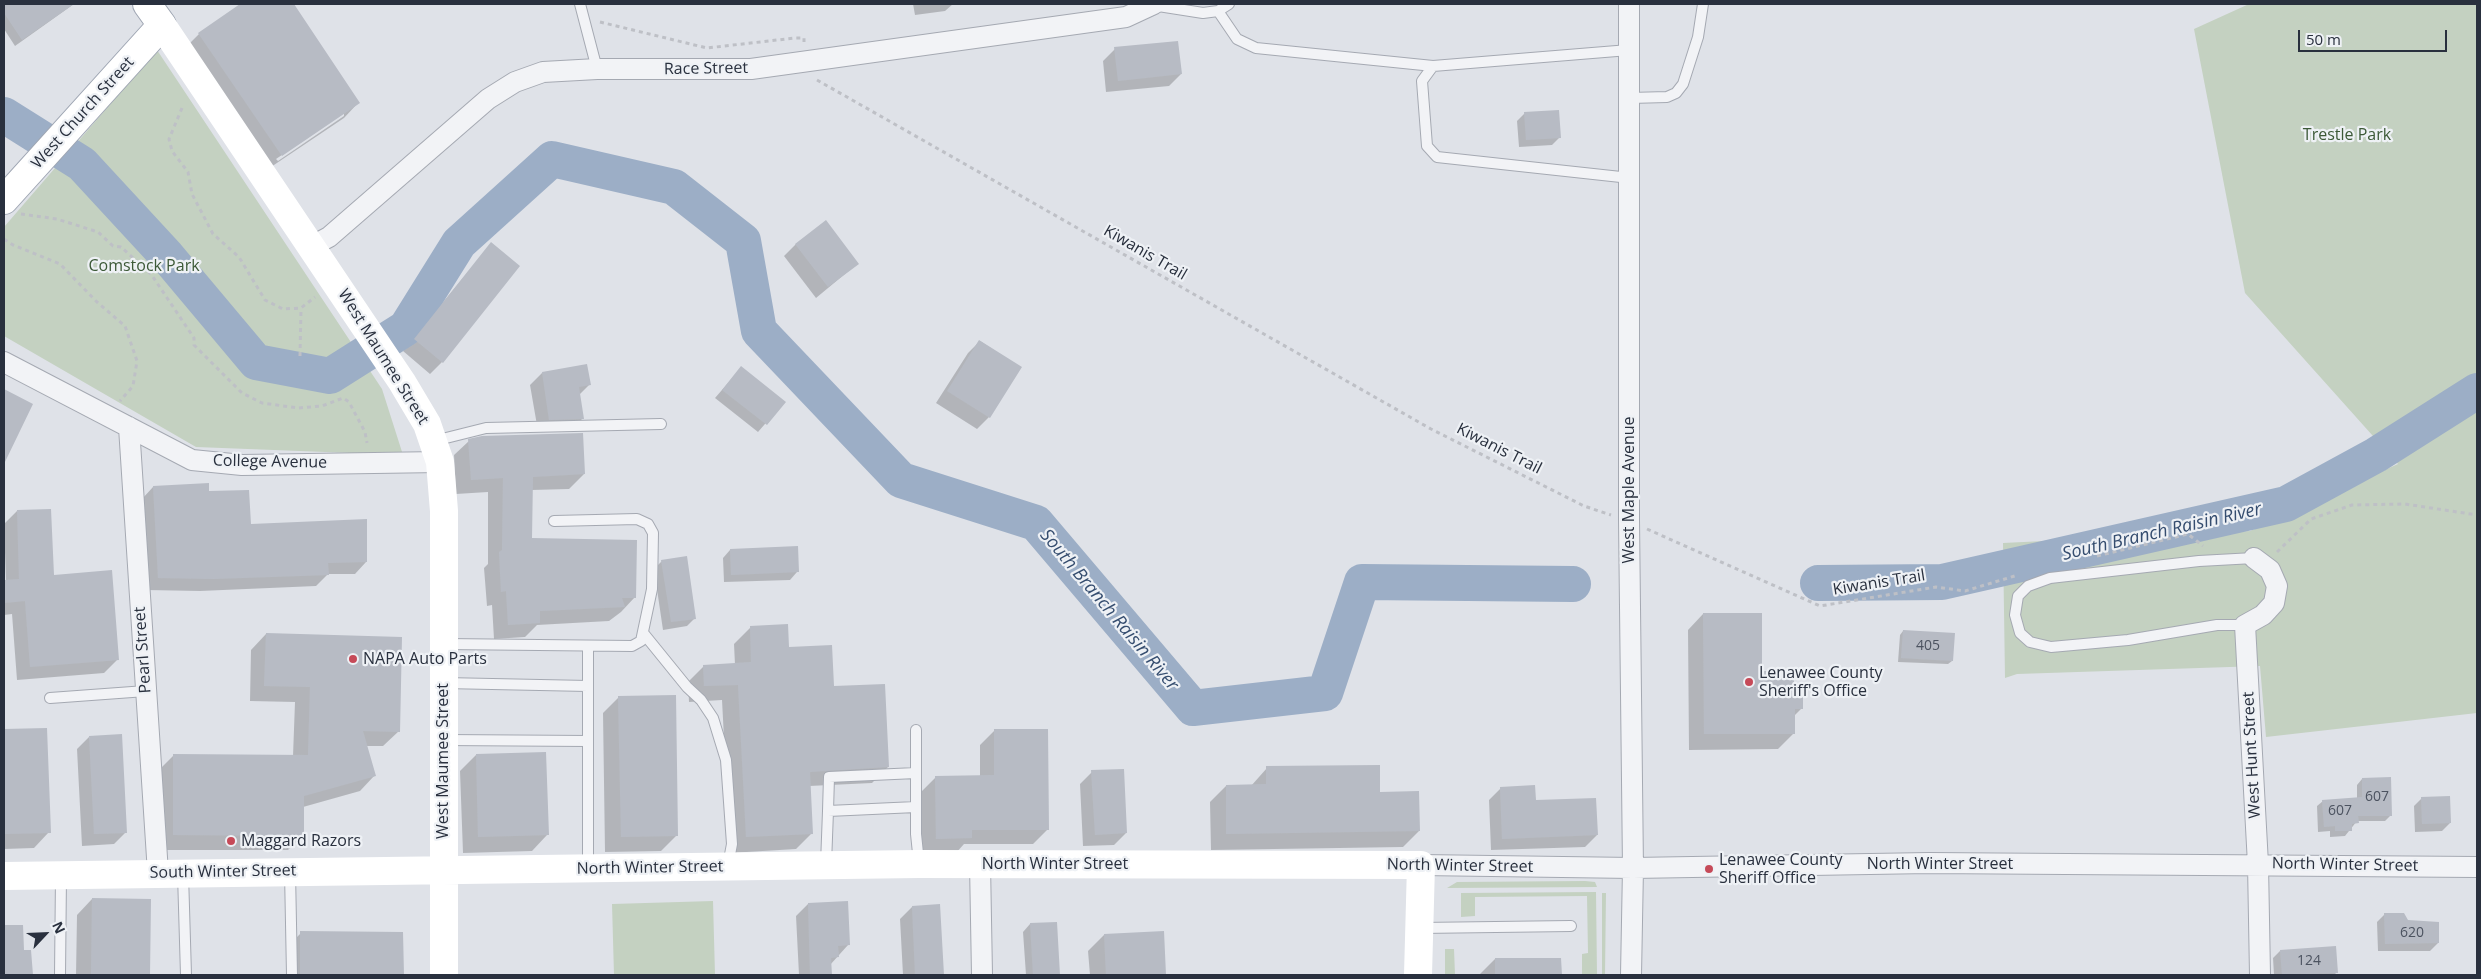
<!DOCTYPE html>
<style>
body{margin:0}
#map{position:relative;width:2481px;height:979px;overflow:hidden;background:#dfe2e8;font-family:"Open Sans",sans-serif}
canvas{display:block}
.frame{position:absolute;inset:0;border:5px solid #29303e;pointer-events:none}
.north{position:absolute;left:20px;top:909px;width:50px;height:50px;-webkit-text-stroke:4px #eef1f5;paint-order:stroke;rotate:65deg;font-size:14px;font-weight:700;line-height:20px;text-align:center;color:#29303e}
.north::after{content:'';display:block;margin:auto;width:18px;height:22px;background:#29303e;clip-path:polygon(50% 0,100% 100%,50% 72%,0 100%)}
.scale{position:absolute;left:2298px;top:30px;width:149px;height:22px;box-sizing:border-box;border:2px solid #29303e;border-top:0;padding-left:6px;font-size:15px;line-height:18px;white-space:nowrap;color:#29303e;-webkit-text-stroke:4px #eef1f5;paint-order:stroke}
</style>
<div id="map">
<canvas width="2481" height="979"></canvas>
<div class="frame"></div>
<div class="north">N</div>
<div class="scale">50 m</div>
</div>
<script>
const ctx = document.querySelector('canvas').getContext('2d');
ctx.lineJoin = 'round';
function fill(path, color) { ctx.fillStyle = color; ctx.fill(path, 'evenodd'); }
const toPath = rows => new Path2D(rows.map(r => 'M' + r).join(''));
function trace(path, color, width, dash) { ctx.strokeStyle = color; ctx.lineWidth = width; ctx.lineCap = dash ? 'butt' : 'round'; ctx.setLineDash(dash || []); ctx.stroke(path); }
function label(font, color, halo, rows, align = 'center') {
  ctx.font = font + ' "Open Sans",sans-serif'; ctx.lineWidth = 4.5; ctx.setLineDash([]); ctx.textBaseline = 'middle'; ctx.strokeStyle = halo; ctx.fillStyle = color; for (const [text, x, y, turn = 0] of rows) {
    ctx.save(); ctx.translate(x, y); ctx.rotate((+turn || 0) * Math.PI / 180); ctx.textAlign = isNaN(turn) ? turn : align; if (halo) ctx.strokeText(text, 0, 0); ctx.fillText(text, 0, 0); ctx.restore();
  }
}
fill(toPath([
 [2249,4,2477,4,2477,713,2266,737,2260,666,2017,674,2005,678,2003,543,2250,531,2398,464,2245,293,2194,29],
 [157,50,382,389,403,455,196,447,4,336,4,227],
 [1585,881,1595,882,1597,887,1447,888,1457,882],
 [1596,892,1597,975,1582,975,1582,954,1588,953,1587,896,1475,897,1475,916,1461,917,1461,893],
 [1602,893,1606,893,1605,975,1602,975],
 [713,901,715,975,614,975,612,904],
 [1445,949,1454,949,1455,975,1445,975]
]), '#c4d1c1');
fill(toPath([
 [4,4,31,4,34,8,40,4,74,4,15,46,4,29],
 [242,4,292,4,358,103,344,118,268,169,185,48,199,34],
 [344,113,344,116,278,161,276,159],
 [913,4,953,4,945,11,915,15],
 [1115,49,1181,74,1169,86,1106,92,1103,61],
 [1525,113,1560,137,1552,145,1519,147,1517,121],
 [491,244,442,362,430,374,403,351],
 [796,244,857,264,816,298,784,256],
 [980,341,1020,367,989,417,977,429,936,403,968,353],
 [741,368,784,402,758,432,715,398],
 [542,373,589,385,579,395,583,418,571,430,538,431,530,385],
 [4,391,7,453,4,457],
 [469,441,584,474,569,489,532,490,531,539,635,597,621,612,609,621,537,625,525,637,494,639,492,605,487,606,484,568,488,564,488,492,456,494,454,455],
 [153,487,208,493,250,525,366,562,355,574,328,574,316,586,200,591,146,590,142,499],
 [17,511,53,576,117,660,104,673,17,680,12,614,4,615,4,582,6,581,4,524],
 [730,550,797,572,790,580,724,582,723,558],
 [662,561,695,618,687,626,663,630,654,569],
 [1703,614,1761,673,1793,694,1802,708,1794,716,1794,733,1778,749,1689,750,1688,630],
 [750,628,788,648,833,688,888,767,872,783,809,786,811,834,796,849,730,853,722,700,689,702,688,682,704,666,735,665,734,644],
 [1903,631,1952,661,1948,664,1898,662,1900,635],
 [266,634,399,731,383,746,366,746,375,775,360,791,303,807,303,835,288,850,158,850,158,771,174,755,293,756,295,702,250,701,251,650],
 [619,697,677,835,661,851,605,852,603,713],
 [46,729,49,832,34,848,4,849,4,731],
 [995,730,1048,829,1033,844,964,844,956,853,922,853,921,792,936,777,980,777,980,745],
 [89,737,126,832,114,844,82,846,77,749],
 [476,755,547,835,532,851,463,853,460,771],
 [1267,768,1379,793,1419,831,1403,847,1211,850,1210,802,1226,786,1251,786],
 [1092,772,1126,833,1114,845,1083,846,1080,784],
 [2362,779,2391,815,2385,821,2357,821,2345,836,2330,837,2330,831,2318,832,2317,806,2323,801,2357,799,2357,785],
 [1501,788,1535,802,1597,835,1585,847,1491,850,1489,800],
 [2422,798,2450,823,2442,831,2415,832,2414,806],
 [92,899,150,900,148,975,76,975,77,915],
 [808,904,848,945,830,965,830,975,799,975,796,916],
 [939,906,943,975,903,975,900,919,912,907],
 [2385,914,2407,921,2438,943,2430,951,2378,951,2377,922],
 [1055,923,1059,975,1026,975,1023,932,1030,924],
 [22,926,22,952,30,951,32,975,4,975,4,927],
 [301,933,402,933,402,975,290,975,290,944],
 [1163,933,1165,975,1090,975,1088,951,1104,935],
 [2280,951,2337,972,2334,975,2274,975,2273,958],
 [1495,959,1560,959,1560,975,1479,975]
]), '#0003');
trace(toPath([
 [4,115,82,164,167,256,256,362,330,376,406,328,459,243,552,159,674,187,743,241,759,331,901,480,1036,523,1193,708,1325,693,1362,582,1573,584],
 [1818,583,1942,582,2286,504,2376,455,2477,391]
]), '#9caec6', 36);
fill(toPath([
 [4,4,74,4,22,40,4,13],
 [240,4,294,4,360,103,282,156,198,33],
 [1178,41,1182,74,1118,81,1114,47],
 [1559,110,1561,138,1526,140,1524,112],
 [826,220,859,264,828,287,795,244],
 [491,242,520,266,443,363,414,339],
 [979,340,1022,367,990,418,947,391],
 [587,364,591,385,579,387,584,419,549,420,542,372],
 [741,366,786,402,767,425,722,390],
 [4,389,33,404,4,464],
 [583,433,585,474,533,477,532,538,637,540,636,598,622,598,625,607,540,611,540,623,508,625,506,591,501,592,499,552,502,550,503,478,471,480,468,439,482,436],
 [209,483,209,491,249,490,251,524,367,519,367,562,328,563,329,575,213,579,158,578,153,486],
 [51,509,54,575,112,570,119,660,30,667,25,601,4,603,4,580,19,579,17,510],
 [798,546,799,572,731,575,730,549],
 [687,556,696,619,671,622,661,560],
 [1703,613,1762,613,1762,671,1794,671,1794,693,1803,693,1803,709,1795,709,1795,734,1704,734],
 [788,624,789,647,832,645,834,686,885,684,889,767,810,772,813,834,746,837,738,685,704,686,703,665,751,662,750,626],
 [1903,630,1955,633,1953,661,1901,658],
 [266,633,402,637,400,732,363,731,376,776,304,796,304,836,173,835,173,754,308,755,310,687,264,686],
 [676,695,678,836,621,837,618,696],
 [47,728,51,833,4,834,4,729],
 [994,729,1048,729,1049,830,972,830,972,838,936,839,935,776,994,775],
 [122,734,127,833,94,834,89,736],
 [546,752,549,835,478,837,476,754],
 [1380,765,1380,792,1419,791,1420,831,1226,834,1226,785,1266,784,1266,766],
 [1124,769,1127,833,1095,835,1091,770],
 [2391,777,2392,816,2358,816,2359,823,2352,824,2352,831,2335,831,2335,826,2324,827,2322,800,2362,797,2362,778],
 [1535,785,1536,800,1596,798,1598,835,1502,839,1500,787],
 [2450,796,2451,823,2422,824,2421,797],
 [92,898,151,899,150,975,91,975],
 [848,901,850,945,838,946,839,957,831,958,832,975,810,975,808,903],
 [940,904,944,975,915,975,912,906],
 [2384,913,2404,913,2408,920,2439,922,2439,943,2385,944],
 [1057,922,1060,975,1033,975,1030,923],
 [4,925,23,925,24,950,31,950,33,975,4,975],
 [300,931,403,932,404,975,300,975],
 [1164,931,1166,975,1106,975,1104,934],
 [2336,946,2338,973,2282,975,2280,950],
 [1495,958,1561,958,1562,975,1495,975]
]), '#b7bbc4');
const lane = toPath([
 [580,4,597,69],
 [1152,5,1203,13,1218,11,1229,4],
 [1218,11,1237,39,1256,48,1433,66],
 [1629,50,1433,66,1422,81,1427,146,1437,157,1630,178],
 [1630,98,1667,97,1676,93,1683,84,1698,37,1703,4],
 [434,441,486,428,661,424],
 [2245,625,2217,625,2128,640,2051,647,2030,642,2020,633,2015,615,2018,596,2028,586,2050,578,2199,561,2254,558],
 [644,634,687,687,701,700,713,718,726,760,732,844,728,865],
 [445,644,632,646,641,641,652,589,653,533,648,524,637,519,554,521],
 [444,683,588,686],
 [50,698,146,691],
 [916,730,916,834,919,863],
 [444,740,588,741],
 [828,811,829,777,916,773],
 [826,864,828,811,916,807],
 [588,867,588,646],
 [290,872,292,975],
 [183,874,186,975],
 [1420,928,1571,926],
 [60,975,61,876]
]);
const street = toPath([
 [1629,4,1629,520,1633,868,1631,975],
 [312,246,329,237,488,99,515,82,543,72,597,69,751,69,1126,17,1154,4],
 [4,362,192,460,242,465,440,462],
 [129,427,158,873],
 [2254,558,2270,570,2277,586,2274,603,2263,615,2245,625,2258,864,2260,975],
 [980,864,982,975],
 [1421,865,1633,868,1929,863,2477,867]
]);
const primary = toPath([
 [4,200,162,25,147,4]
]);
trace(lane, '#a5a9b2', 12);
trace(street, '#a5a9b2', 22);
trace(primary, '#9fa6b3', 30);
trace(toPath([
 [600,22,707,48,795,38,804,38,804,42],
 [817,80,1431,429,1584,506,1611,515],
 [182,108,169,139,172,151,188,172,192,194,213,234,239,257,265,300,283,309,301,308,315,297],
 [21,214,57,219,98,232,113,246,121,247,151,274,194,338,194,345,242,393,262,403,298,408,322,406,343,398,349,402,365,432,367,443],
 [4,239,13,245,60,264,97,302,125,326,137,361,133,386,120,401],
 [300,356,301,308],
 [1647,529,1820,606,1936,587,1965,591,2018,575],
 [2277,552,2311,519,2352,505,2405,504,2477,515],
 [2097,556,2188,534,2203,546]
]), '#bec0c6', 3, [4, 4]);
trace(lane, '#f2f3f6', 10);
trace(street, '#f2f3f6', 20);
trace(toPath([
 [162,25,402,382,427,424,440,462,444,511,444,975],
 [4,876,919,864,1421,865,1418,975]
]), '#fff', 28);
trace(primary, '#fff', 28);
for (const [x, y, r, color] of [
 [353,659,5,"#c64a58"],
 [1749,682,5,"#c64a58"],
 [231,841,5,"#c64a58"],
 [1709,869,5,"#c64a58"]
]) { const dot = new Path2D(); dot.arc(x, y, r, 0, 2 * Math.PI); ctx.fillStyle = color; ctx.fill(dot); trace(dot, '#eef1f5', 2); }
label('14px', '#4c5360', null, [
 ["405",1928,646],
 ["607",2377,797],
 ["607",2340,811],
 ["620",2412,933],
 ["124",2309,961]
]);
label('16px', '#29303e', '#eef1f5', [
 ["Race Street",706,69,-1],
 ["West Church Street",83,113,-48],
 ["Kiwanis Trail",1145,253,30],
 ["West Maumee Street",383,357,58],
 ["Kiwanis Trail",1499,449,27],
 ["College Avenue",270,462,1],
 ["West Maple Avenue",1629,490,-90],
 ["Kiwanis Trail",1879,583,-9],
 ["Pearl Street",143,650,-94],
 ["West Hunt Street",2252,755,-93],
 ["West Maumee Street",443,761,-90],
 ["North Winter Street",1055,864],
 ["North Winter Street",1940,864],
 ["North Winter Street",2345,865,1],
 ["North Winter Street",1460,866,1],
 ["North Winter Street",650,868,-1],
 ["South Winter Street",223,872,-1]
]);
label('16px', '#3c5937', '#eef1f5', [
 ["Trestle Park",2347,135],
 ["Comstock Park",144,266]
]);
label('16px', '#29303e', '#eef1f5', [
 ["NAPA Auto Parts",363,659],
 ["Lenawee County",1759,673],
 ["Sheriff's Office",1759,691],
 ["Maggard Razors",241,841],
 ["Lenawee County",1719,860],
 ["Sheriff Office",1719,878]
], 'left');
label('italic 18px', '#354d6f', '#eef1f5', [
 ["South Branch Raisin River",2162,532,-13],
 ["South Branch Raisin River",1109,610,50]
]);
</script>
